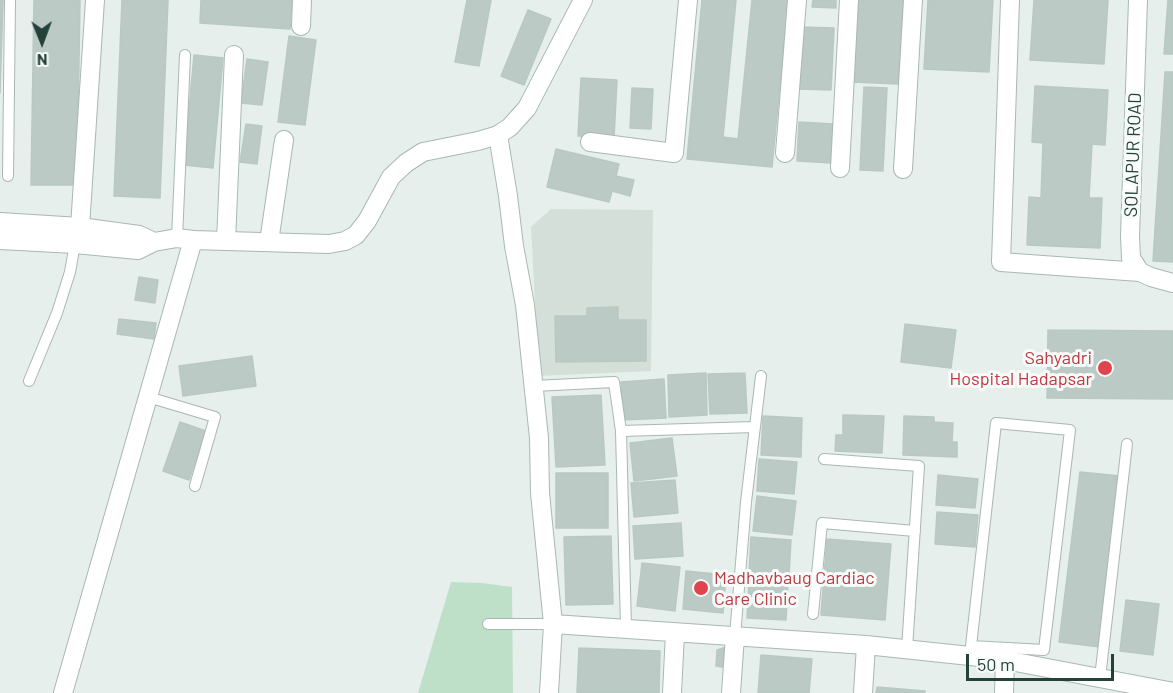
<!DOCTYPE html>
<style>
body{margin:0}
#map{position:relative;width:1173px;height:693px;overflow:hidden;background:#e6efeb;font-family:Barlow,sans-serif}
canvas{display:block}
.north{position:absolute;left:12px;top:12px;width:60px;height:60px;-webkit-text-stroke:4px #f7fbf9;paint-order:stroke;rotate:179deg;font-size:16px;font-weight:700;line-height:24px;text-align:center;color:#24423a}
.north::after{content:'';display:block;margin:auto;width:21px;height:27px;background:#24423a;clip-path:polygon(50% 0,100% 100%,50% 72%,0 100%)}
.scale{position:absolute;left:966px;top:654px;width:148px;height:27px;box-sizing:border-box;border:3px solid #24423a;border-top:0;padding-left:8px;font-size:18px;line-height:21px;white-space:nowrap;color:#24423a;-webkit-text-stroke:4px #f7fbf9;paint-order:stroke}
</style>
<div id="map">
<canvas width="1173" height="693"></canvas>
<div class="north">N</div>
<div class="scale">50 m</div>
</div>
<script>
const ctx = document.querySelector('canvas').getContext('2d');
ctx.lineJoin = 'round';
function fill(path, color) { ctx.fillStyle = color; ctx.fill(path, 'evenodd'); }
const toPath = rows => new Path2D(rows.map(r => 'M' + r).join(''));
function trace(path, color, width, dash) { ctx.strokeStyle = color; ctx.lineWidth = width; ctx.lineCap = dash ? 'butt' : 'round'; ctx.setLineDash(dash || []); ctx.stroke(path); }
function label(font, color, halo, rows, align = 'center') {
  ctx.font = font + ' Barlow,sans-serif'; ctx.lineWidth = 6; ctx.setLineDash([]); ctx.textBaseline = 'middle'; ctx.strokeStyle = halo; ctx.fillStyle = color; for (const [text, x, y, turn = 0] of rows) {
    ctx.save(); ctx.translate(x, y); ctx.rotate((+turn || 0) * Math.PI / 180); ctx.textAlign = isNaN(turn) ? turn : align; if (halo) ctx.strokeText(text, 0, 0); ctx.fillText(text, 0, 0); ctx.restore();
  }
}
fill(toPath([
 [551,209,653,210,651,371,539,376,531,227]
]), '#d4dfda');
fill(toPath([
 [451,582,482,583,512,587,513,693,418,693]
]), '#bfe0c8');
const building = toPath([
 [0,0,3,0,0,93,0,0],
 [34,0,80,0,77,185,31,185,34,0],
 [122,0,168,0,160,198,114,196,122,0],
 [201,0,292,0,290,29,200,23,201,0],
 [467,0,491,0,479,66,455,62,467,0],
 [702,0,736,0,723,137,738,139,752,0,788,0,772,167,687,159,702,0],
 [813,0,836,0,836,8,812,7,813,0],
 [857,0,903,0,898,84,853,82,857,0],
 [928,0,993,0,989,72,924,69,928,0],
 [1034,0,1108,0,1104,64,1030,60,1034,0],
 [1168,0,1173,0,1173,54,1164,54,1168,0],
 [528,10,551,19,524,85,501,76,528,10],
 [800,27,834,28,831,90,797,89,800,27],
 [289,36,316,40,305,125,278,122,289,36],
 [194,55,223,58,213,168,184,165,194,55],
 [247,59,268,62,262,105,241,103,247,59],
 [1165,72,1173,72,1173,262,1153,261,1165,72],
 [581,78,617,80,614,138,578,136,581,78],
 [1035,86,1108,90,1105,145,1092,144,1089,198,1102,198,1100,248,1027,245,1029,197,1041,198,1043,143,1032,142,1035,86],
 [864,87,887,88,883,171,860,170,864,87],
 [632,88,653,89,651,129,630,128,632,88],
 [799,122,834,124,832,163,797,161,799,122],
 [246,124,262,126,257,164,240,162,246,124],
 [556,149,619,164,616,176,634,180,630,196,612,191,609,202,547,187,556,149],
 [139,277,158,280,155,303,135,300,139,277],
 [618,307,618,320,646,320,646,361,556,362,555,316,587,316,587,308,618,307],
 [119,319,156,323,154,339,117,334,119,319],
 [905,324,956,330,951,368,901,362,905,324],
 [1048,330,1173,331,1173,399,1047,398,1048,330],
 [252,356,256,386,183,396,179,366,252,356],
 [706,373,707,415,669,417,668,375,706,373],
 [745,373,747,413,710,414,708,374,745,373],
 [664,379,666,418,623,420,621,382,664,379],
 [601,395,605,465,556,467,552,397,601,395],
 [843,415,884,416,882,453,835,451,836,435,843,435,843,415],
 [763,416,802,418,801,457,761,455,763,416],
 [904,416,934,417,934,422,953,423,952,442,957,442,957,457,903,455,904,416],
 [180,422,206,431,189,480,163,471,180,422],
 [672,438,677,476,634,481,630,443,672,438],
 [759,459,797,462,794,494,757,491,759,459],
 [1080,472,1120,476,1100,647,1059,642,1080,472],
 [556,473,608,473,608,528,556,528,556,473],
 [938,475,978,479,975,508,936,505,938,475],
 [675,480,678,513,634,517,631,483,675,480],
 [757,496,796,501,792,535,753,531,757,496],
 [937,512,978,515,975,547,935,544,937,512],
 [681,523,683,556,635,559,633,526,681,523],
 [611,536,613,604,566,605,564,537,611,536],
 [751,537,791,540,789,575,749,573,751,537],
 [827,539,891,544,885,620,821,615,827,539],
 [642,563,680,567,675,611,637,606,642,563],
 [686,571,726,575,723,613,683,609,686,571],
 [749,579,788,581,786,620,747,618,749,579],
 [1126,600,1159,604,1153,655,1120,651,1126,600],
 [726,647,728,668,716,666,717,650,726,647],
 [579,648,660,651,659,693,577,693,579,648],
 [761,655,812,659,809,693,758,693,761,655],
 [877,687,925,691,925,693,876,693,877,687]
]);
fill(building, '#bbcac4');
trace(building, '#b8c9c2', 1.5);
const service = toPath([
 [8,176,10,0],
 [177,238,185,55],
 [29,381,57,313,70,272,75,244],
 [534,386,614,382,621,431],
 [148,397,215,417,195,486],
 [824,459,919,466,907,649],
 [813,614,822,523,915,531],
 [488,624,553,624],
 [626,628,621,431,755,427],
 [735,636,746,502,761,376],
 [970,656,971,649,971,646,996,423,1070,430,1044,650,971,646],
 [1100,678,1127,444]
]);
const minor = toPath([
 [1010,0,1001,262,1140,272],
 [1138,0,1130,236,1131,258,1140,272,1151,277,1173,283],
 [301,26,302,0],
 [498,135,508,196,514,246,525,305,539,438,540,493,553,624,549,693],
 [590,142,674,153,688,0],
 [785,153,797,0],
 [840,168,849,0],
 [903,169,913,0],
 [80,227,95,0],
 [226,241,234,55],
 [269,242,284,140],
 [553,624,866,645,970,656,1005,660,1173,692],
 [63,693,193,240],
 [672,693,675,633],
 [731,693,735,636],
 [863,693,866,645],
 [1004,693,1005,660]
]);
const tertiary = toPath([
 [0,222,80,227,139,235,154,242],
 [0,240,75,244,138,250,154,242,177,238,193,240,329,244,345,241,356,235,367,221,391,177,406,163,423,152,478,141,498,135,510,127,527,108,583,0]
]);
trace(service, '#a8b8b2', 12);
trace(minor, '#a8b8b2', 20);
trace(tertiary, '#a8b8b2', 20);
trace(service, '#fff', 10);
trace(minor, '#fff', 18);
trace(tertiary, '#fff', 18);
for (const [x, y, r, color] of [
 [1105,368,8,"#e0444e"],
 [701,588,8,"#e0444e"]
]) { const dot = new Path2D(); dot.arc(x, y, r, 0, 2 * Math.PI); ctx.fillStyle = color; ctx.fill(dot); trace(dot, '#f7fbf9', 2); }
label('18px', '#24423a', '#f7fbf9', [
 ["SOLAPUR ROAD",1133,155,-88]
]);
label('18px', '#be3a42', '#f7fbf9', [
 ["Sahyadri",1092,358],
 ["Hospital Hadapsar",1092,379],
 ["Madhavbaug Cardiac",714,578,"left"],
 ["Care Clinic",714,599,"left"]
], 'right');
</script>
